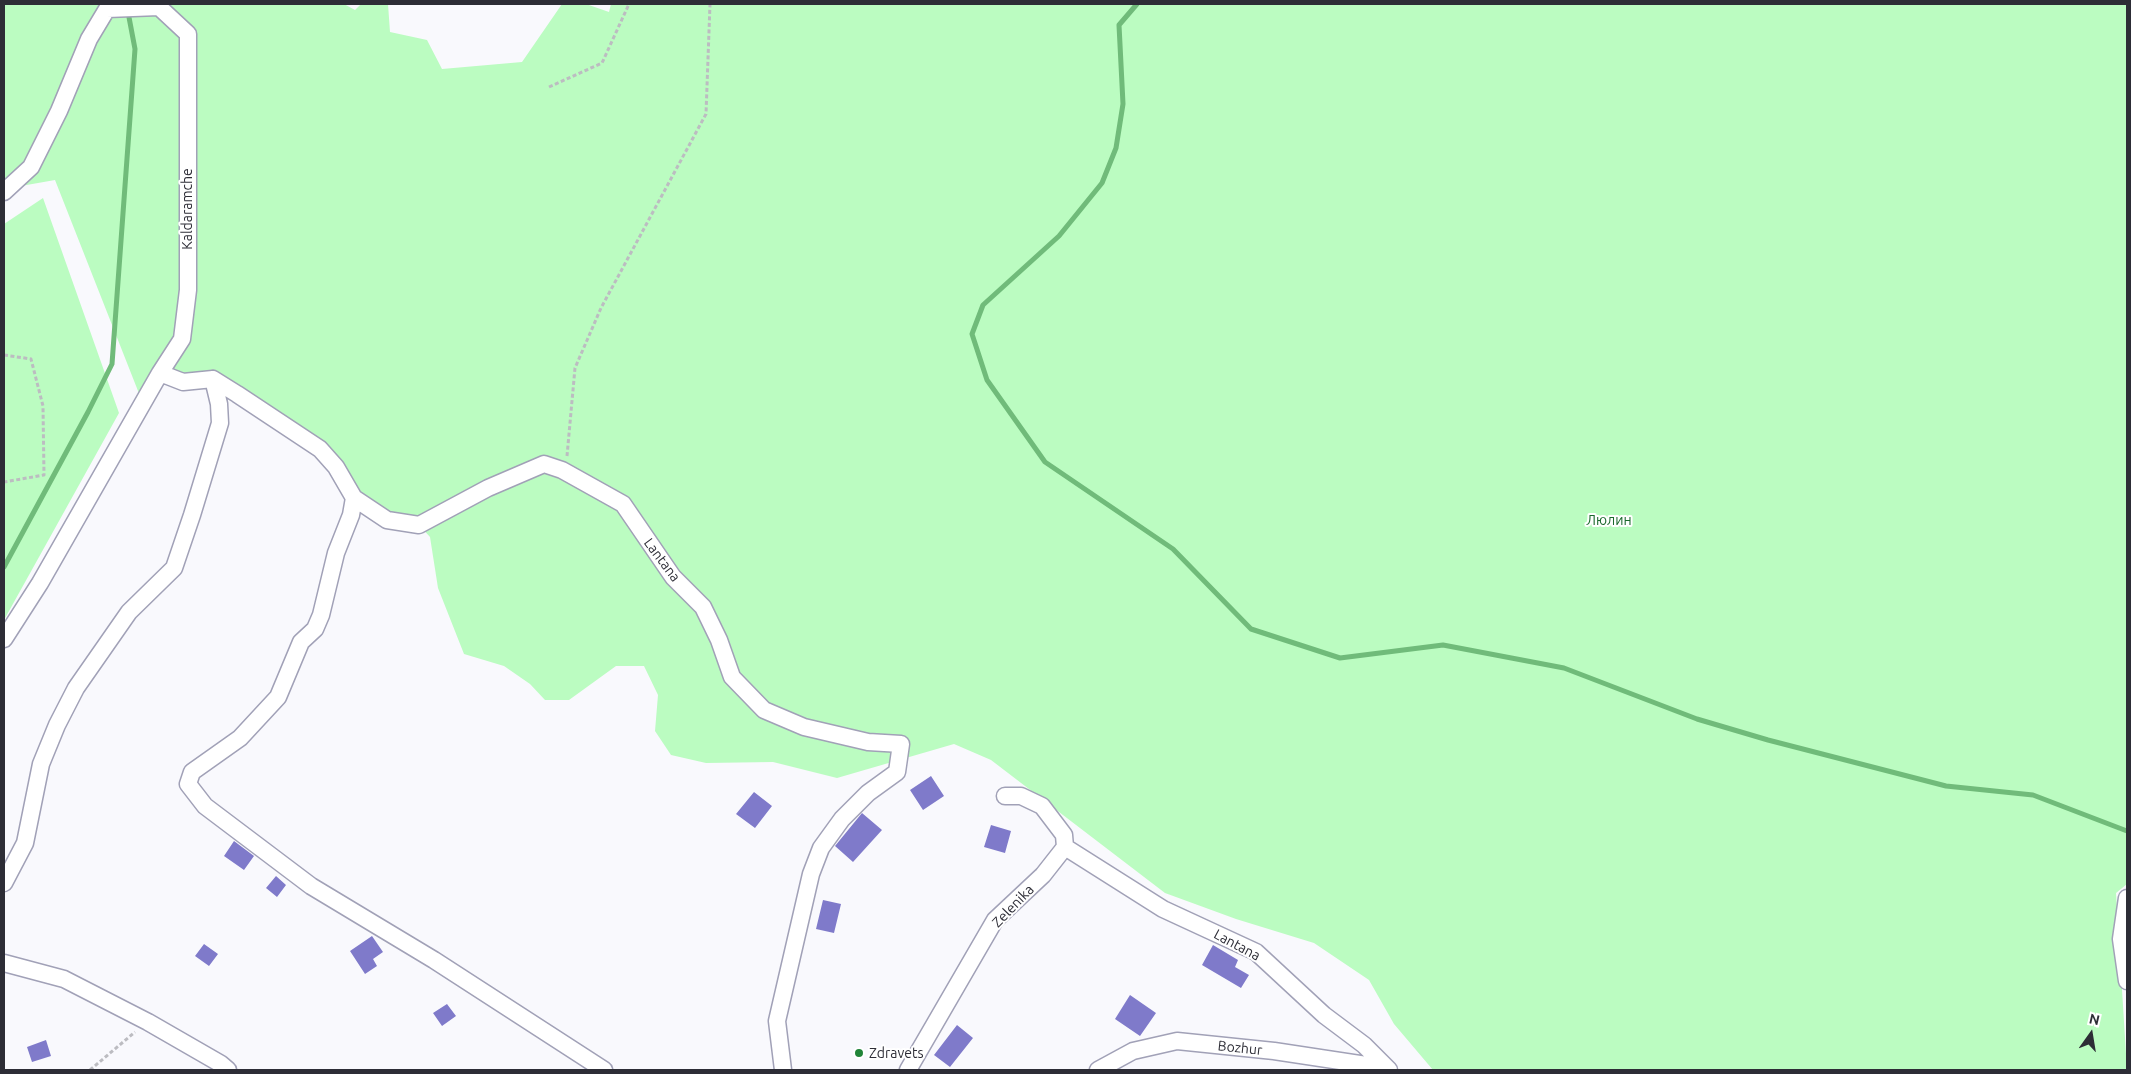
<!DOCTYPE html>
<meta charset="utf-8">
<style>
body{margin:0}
#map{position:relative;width:2131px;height:1074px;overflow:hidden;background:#f9f9fd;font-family:Ubuntu,sans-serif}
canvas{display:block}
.frame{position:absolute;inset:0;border:5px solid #2d2d36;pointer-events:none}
.north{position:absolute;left:2066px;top:1009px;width:50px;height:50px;-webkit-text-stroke:4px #fff;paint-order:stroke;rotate:13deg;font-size:14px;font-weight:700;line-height:20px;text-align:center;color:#2d2d36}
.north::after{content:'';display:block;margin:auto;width:18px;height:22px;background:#2d2d36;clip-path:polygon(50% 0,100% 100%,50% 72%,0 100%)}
</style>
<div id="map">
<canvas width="2131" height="1074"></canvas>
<div class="frame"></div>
<div class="north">N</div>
</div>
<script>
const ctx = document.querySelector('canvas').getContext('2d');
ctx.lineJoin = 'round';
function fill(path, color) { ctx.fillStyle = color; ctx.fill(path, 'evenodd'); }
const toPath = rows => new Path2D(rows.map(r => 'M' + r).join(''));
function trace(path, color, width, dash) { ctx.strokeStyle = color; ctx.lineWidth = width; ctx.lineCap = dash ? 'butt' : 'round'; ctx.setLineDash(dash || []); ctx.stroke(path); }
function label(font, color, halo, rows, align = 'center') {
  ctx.font = font + ' Ubuntu,sans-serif'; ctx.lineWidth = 4; ctx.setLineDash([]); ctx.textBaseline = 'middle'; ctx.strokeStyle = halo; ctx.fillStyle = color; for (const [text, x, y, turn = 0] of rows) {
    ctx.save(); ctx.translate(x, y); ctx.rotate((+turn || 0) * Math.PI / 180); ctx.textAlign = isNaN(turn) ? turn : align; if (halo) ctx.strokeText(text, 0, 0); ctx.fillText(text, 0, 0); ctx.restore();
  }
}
fill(toPath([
 [4,4,344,4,355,10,361,4,388,4,390,32,427,40,442,69,522,62,562,4,586,4,609,12,611,4,2127,4,2127,884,2116,893,2127,1070,1433,1070,1394,1024,1369,980,1314,943,1236,919,1165,893,991,760,954,744,837,778,773,762,706,763,671,755,655,731,658,695,644,666,616,666,569,700,545,700,530,684,504,666,464,654,438,588,430,537,419,525,361,501,333,455,217,378,156,378,140,396,55,180,4,189],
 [43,198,119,413,4,620,4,224]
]), '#bbfcc1');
trace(toPath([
 [1137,4,1119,25,1123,104,1116,148,1102,183,1059,236,983,305,972,334,987,380,1045,462,1173,549,1251,629,1340,658,1443,645,1564,668,1697,719,1768,740,1946,786,2033,795,2127,831],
 [4,567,88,412,112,364,135,49,128,12]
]), '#70bb7a', 5);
fill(toPath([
 [931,776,944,796,923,810,910,790],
 [754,792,772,806,755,828,736,814],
 [862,813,882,830,853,862,835,846],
 [991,825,1011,831,1005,853,984,847],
 [234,841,254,856,244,870,224,856],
 [276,876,286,885,277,897,266,888],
 [823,900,841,904,834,933,816,929],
 [372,936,383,952,373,959,377,966,365,974,350,951],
 [204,944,218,954,209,966,195,956],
 [1213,945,1238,960,1235,967,1249,975,1241,988,1202,965],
 [1130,995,1156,1013,1140,1036,1115,1019],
 [447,1004,456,1016,442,1026,433,1013],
 [957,1025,973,1038,950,1067,934,1055],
 [46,1040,51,1056,32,1062,27,1047]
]), '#7f7aca');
const street = toPath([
 [4,192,31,167,59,111,89,39,107,9,159,7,188,34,188,290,182,339,160,373,40,583,4,639],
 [160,373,183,382,213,379,237,394,320,449,336,467,354,498,387,520,419,525,488,488,544,464,562,470,623,504,673,577,703,607,719,640,732,677,764,710,804,727,868,742,901,744,897,772,868,793,842,819,821,848,811,874,777,1021,783,1070],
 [354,498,351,515,336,553,321,615,315,629,301,642,278,697,240,738,192,772,188,784,205,806,311,886,434,960,604,1070],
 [1065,847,1163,909,1256,952,1324,1015,1364,1045,1389,1070],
 [4,883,25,843,41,764,57,725,76,688,129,612,174,568,192,515,220,423,219,404,213,379],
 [2127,898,2121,939,2127,981],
 [4,963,64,979,148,1022,221,1064,228,1070],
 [908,1070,995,920,1043,875,1065,847,1064,835,1042,806,1021,796,1005,796],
 [1098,1070,1133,1051,1177,1041,1274,1051,1386,1068]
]);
trace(street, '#a1a1b7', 19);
trace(toPath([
 [549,87,602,63,629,4],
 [4,355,31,359,43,406,44,475,4,482],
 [567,456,575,368,601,308,706,114,710,4],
 [90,1070,135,1032]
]), '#bcbcc1', 3, [4, 2.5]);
trace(street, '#fff', 16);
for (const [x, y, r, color] of [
 [859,1053,5,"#218438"]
]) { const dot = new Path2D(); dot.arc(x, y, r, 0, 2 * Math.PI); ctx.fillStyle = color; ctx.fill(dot); trace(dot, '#fff', 2); }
label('14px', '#2d2d36', '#fff', [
 ["Kaldaramche",187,209,-90],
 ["Lantana",662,560,53],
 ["Zelenika",1013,906,-46],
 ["Lantana",1237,945,28],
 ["Bozhur",1240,1048,6]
]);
label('14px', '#1a682c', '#fff', [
 ["Люлин",1609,520]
]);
label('14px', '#2d2d36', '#fff', [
 ["Zdravets",869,1053]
], 'left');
</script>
